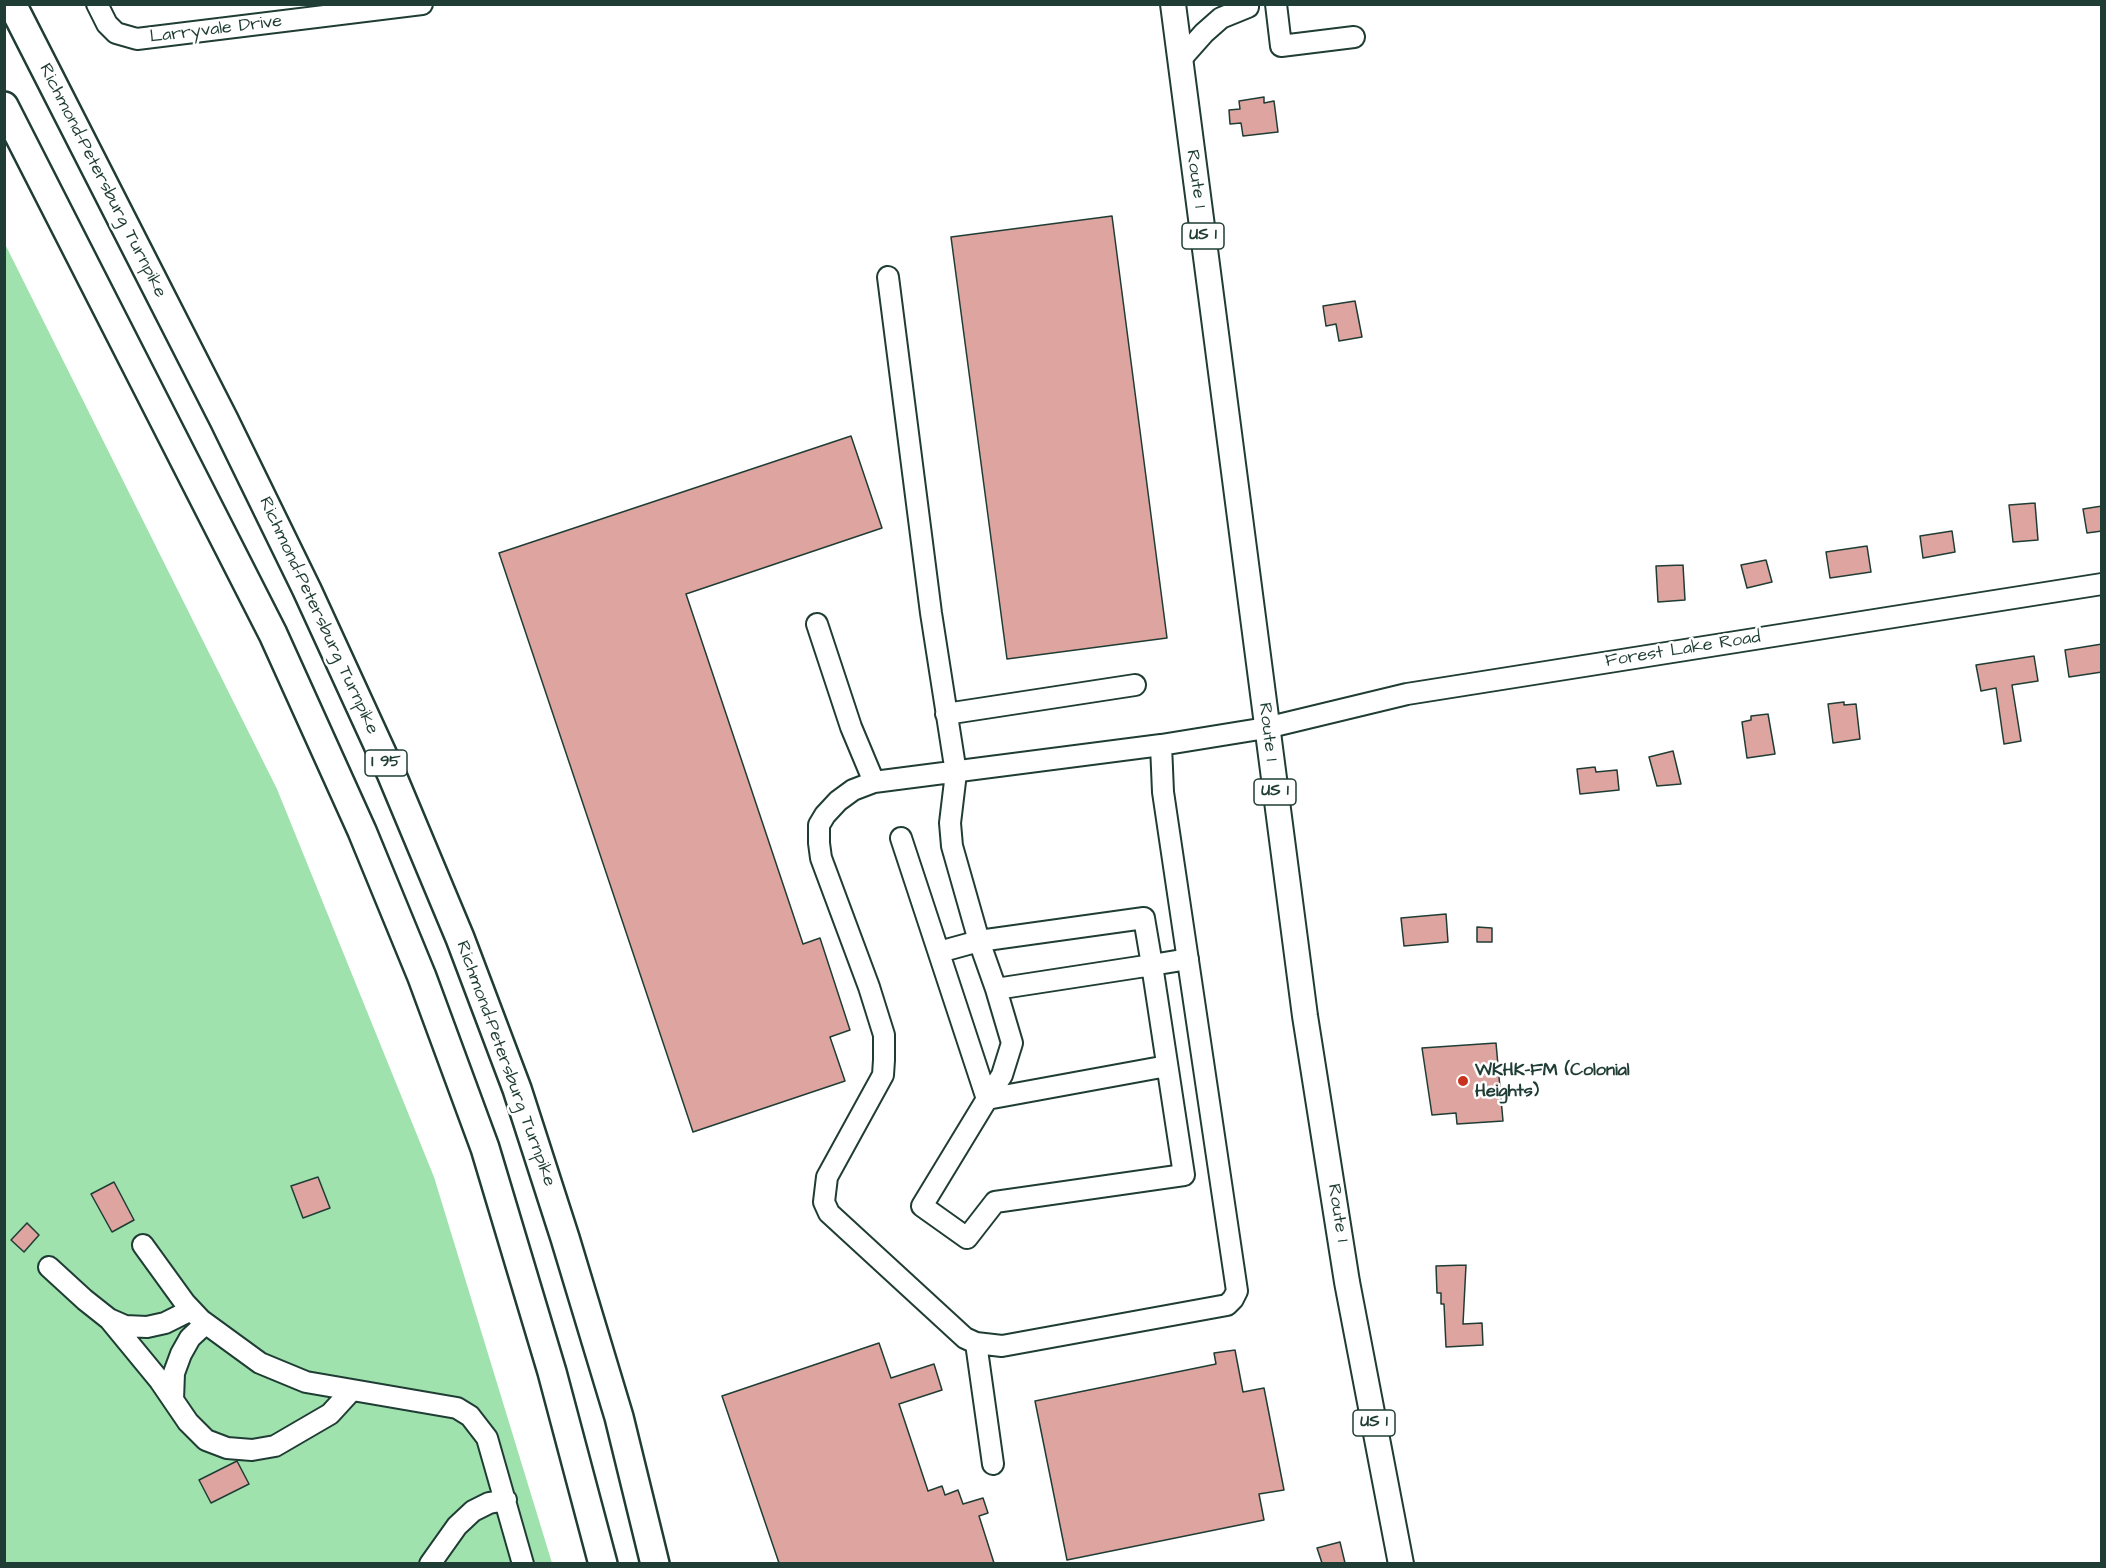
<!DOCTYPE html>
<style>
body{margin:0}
#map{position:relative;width:2106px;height:1568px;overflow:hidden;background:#fff;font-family:"Architects Daughter",sans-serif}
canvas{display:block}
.frame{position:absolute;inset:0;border:6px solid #1f3d34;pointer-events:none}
</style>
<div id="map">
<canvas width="2106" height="1568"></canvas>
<div class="frame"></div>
</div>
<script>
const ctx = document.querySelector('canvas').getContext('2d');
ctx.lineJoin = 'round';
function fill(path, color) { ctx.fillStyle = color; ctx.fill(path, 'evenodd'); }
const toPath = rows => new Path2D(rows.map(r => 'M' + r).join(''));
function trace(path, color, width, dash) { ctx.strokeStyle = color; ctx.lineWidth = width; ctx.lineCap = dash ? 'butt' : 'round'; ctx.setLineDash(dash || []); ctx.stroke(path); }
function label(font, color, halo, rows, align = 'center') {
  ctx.font = font + ' "Architects Daughter",sans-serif'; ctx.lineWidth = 5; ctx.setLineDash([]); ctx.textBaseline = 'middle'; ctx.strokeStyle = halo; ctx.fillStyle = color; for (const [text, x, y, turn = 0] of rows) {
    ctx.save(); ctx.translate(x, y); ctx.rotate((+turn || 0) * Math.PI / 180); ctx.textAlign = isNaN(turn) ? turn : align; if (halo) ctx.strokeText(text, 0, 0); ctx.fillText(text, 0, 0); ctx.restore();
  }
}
fill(toPath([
 [4,242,277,789,434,1177,552,1563,5,1563]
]), '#9fe2ad');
const building = toPath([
 [1264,97,1264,103,1274,101,1278,132,1243,136,1241,123,1230,124,1229,110,1240,109,1239,101,1264,97],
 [1112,216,1167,638,1007,659,951,237,1112,216],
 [1355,301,1362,337,1339,341,1336,324,1326,326,1323,306,1355,301],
 [851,436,882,528,686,594,803,944,820,938,850,1030,830,1037,845,1081,693,1132,499,553,851,436],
 [2035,503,2038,540,2013,542,2009,505,2035,503],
 [2102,506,2102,531,2087,533,2083,509,2102,506],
 [1952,531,1955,552,1923,558,1920,536,1952,531],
 [1867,546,1871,572,1830,578,1826,552,1867,546],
 [1766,560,1772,582,1747,588,1741,565,1766,560],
 [1683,565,1685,600,1658,602,1656,566,1683,565],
 [2102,644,2102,672,2069,677,2065,650,2102,644],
 [2034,656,2038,681,2012,685,2021,741,2004,744,1996,688,1981,691,1976,665,2034,656],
 [1844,702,1844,705,1856,704,1860,739,1833,743,1828,704,1844,702],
 [1768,714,1775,754,1747,758,1742,722,1751,720,1751,716,1768,714],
 [1673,751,1681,784,1657,786,1649,757,1673,751],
 [1595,767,1596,772,1617,770,1619,790,1580,794,1577,769,1595,767],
 [1446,914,1448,942,1404,946,1401,918,1446,914],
 [1477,927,1492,928,1492,942,1477,942,1477,927],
 [1496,1043,1503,1121,1457,1124,1456,1113,1432,1115,1422,1048,1496,1043],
 [318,1177,330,1208,303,1218,291,1186,318,1177],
 [114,1182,134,1220,112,1232,91,1194,114,1182],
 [27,1223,39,1235,24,1252,11,1240,27,1223],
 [1466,1265,1463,1324,1482,1323,1483,1345,1446,1347,1444,1304,1441,1304,1441,1293,1437,1293,1436,1266,1466,1265],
 [879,1343,891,1378,934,1364,942,1390,899,1404,928,1491,942,1486,945,1495,958,1490,963,1504,983,1498,988,1513,979,1516,994,1563,779,1563,722,1396,879,1343],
 [1235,1350,1243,1392,1264,1388,1284,1490,1259,1494,1264,1520,1067,1560,1035,1401,1216,1364,1214,1353,1235,1350],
 [237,1461,249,1484,211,1503,199,1480,237,1461],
 [1340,1542,1345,1563,1322,1563,1317,1548,1340,1542]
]);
fill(building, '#dea4a0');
trace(building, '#1f3d34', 1.5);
const minor = toPath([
 [97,4,107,24,116,33,137,39,422,4],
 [1276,4,1281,46,1354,37],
 [1180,60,1204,33,1221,18,1248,7,1234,4],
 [888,277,931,613,956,773,950,823,952,846,979,941,1144,918,1152,965,996,989,1012,1043,1002,1075,987,1099],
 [817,624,851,727,874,782],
 [946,714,1135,685],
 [1161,745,1163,792,1237,1291,1233,1299,1227,1305,1002,1346,976,1343,965,1338,829,1213,824,1202,827,1177,883,1075,884,1060,884,1035,869,987,821,858,819,843,819,825,825,815,838,801,853,790,874,782,1161,745,1266,728,1407,694,2102,584],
 [901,838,987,1099,922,1206,967,1238,995,1202,1184,1175,1152,965,1188,959],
 [939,952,979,941,996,989],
 [987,1099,1167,1066],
 [143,1245,185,1303,201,1320,260,1363,306,1382,457,1408,470,1416,487,1438,523,1564],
 [49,1267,85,1300,109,1319,125,1326,147,1327,165,1323,191,1310],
 [109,1319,160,1381,188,1422,206,1440,227,1448,252,1450,275,1446,330,1414,352,1390],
 [976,1343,993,1464],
 [173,1400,174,1373,181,1354,190,1338,205,1324],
 [430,1564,457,1526,473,1511,489,1503,506,1500]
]);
const major = toPath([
 [1173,4,1305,1016,1347,1282,1401,1564]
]);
const highway = toPath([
 [12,4,224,420,307,590,391,773,460,938,517,1089,565,1238,619,1417,655,1564],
 [4,106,273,634,362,831,422,977,485,1148,552,1372,603,1564]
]);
trace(minor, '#1f3d34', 24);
trace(major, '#1f3d34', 28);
trace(highway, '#1f3d34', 32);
trace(minor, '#fff', 20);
trace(major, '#fff', 24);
trace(highway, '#fff', 27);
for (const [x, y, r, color] of [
 [1463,1081,6,"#c8321e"]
]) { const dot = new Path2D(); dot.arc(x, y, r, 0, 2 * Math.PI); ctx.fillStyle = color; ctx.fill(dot); trace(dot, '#fff', 2); }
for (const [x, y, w] of [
 [1203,236,42],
 [386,763,42],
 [1275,792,42],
 [1374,1423,42]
]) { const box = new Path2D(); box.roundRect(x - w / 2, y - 13, w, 26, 4.5); ctx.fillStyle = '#fff'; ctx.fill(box); trace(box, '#1f3d34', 1.5); }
label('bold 16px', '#1f3d34', null, [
 ["US 1",1203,236],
 ["I 95",386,763],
 ["US 1",1275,792],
 ["US 1",1374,1423]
]);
label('18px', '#1f3d34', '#fff', [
 ["Larryvale Drive",216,30,-7],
 ["Route 1",1195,179,82],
 ["Richmond-Petersburg Turnpike",102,181,63],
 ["Richmond-Petersburg Turnpike",318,616,65],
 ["Forest Lake Road",1683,650,-9],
 ["Route 1",1267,732,83],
 ["Richmond-Petersburg Turnpike",505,1064,70],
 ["Route 1",1337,1213,81]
]);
label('bold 18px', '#1f3d34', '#fff', [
 ["WKHK-FM (Colonial",1475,1071],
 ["Heights)",1475,1092]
], 'left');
</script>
